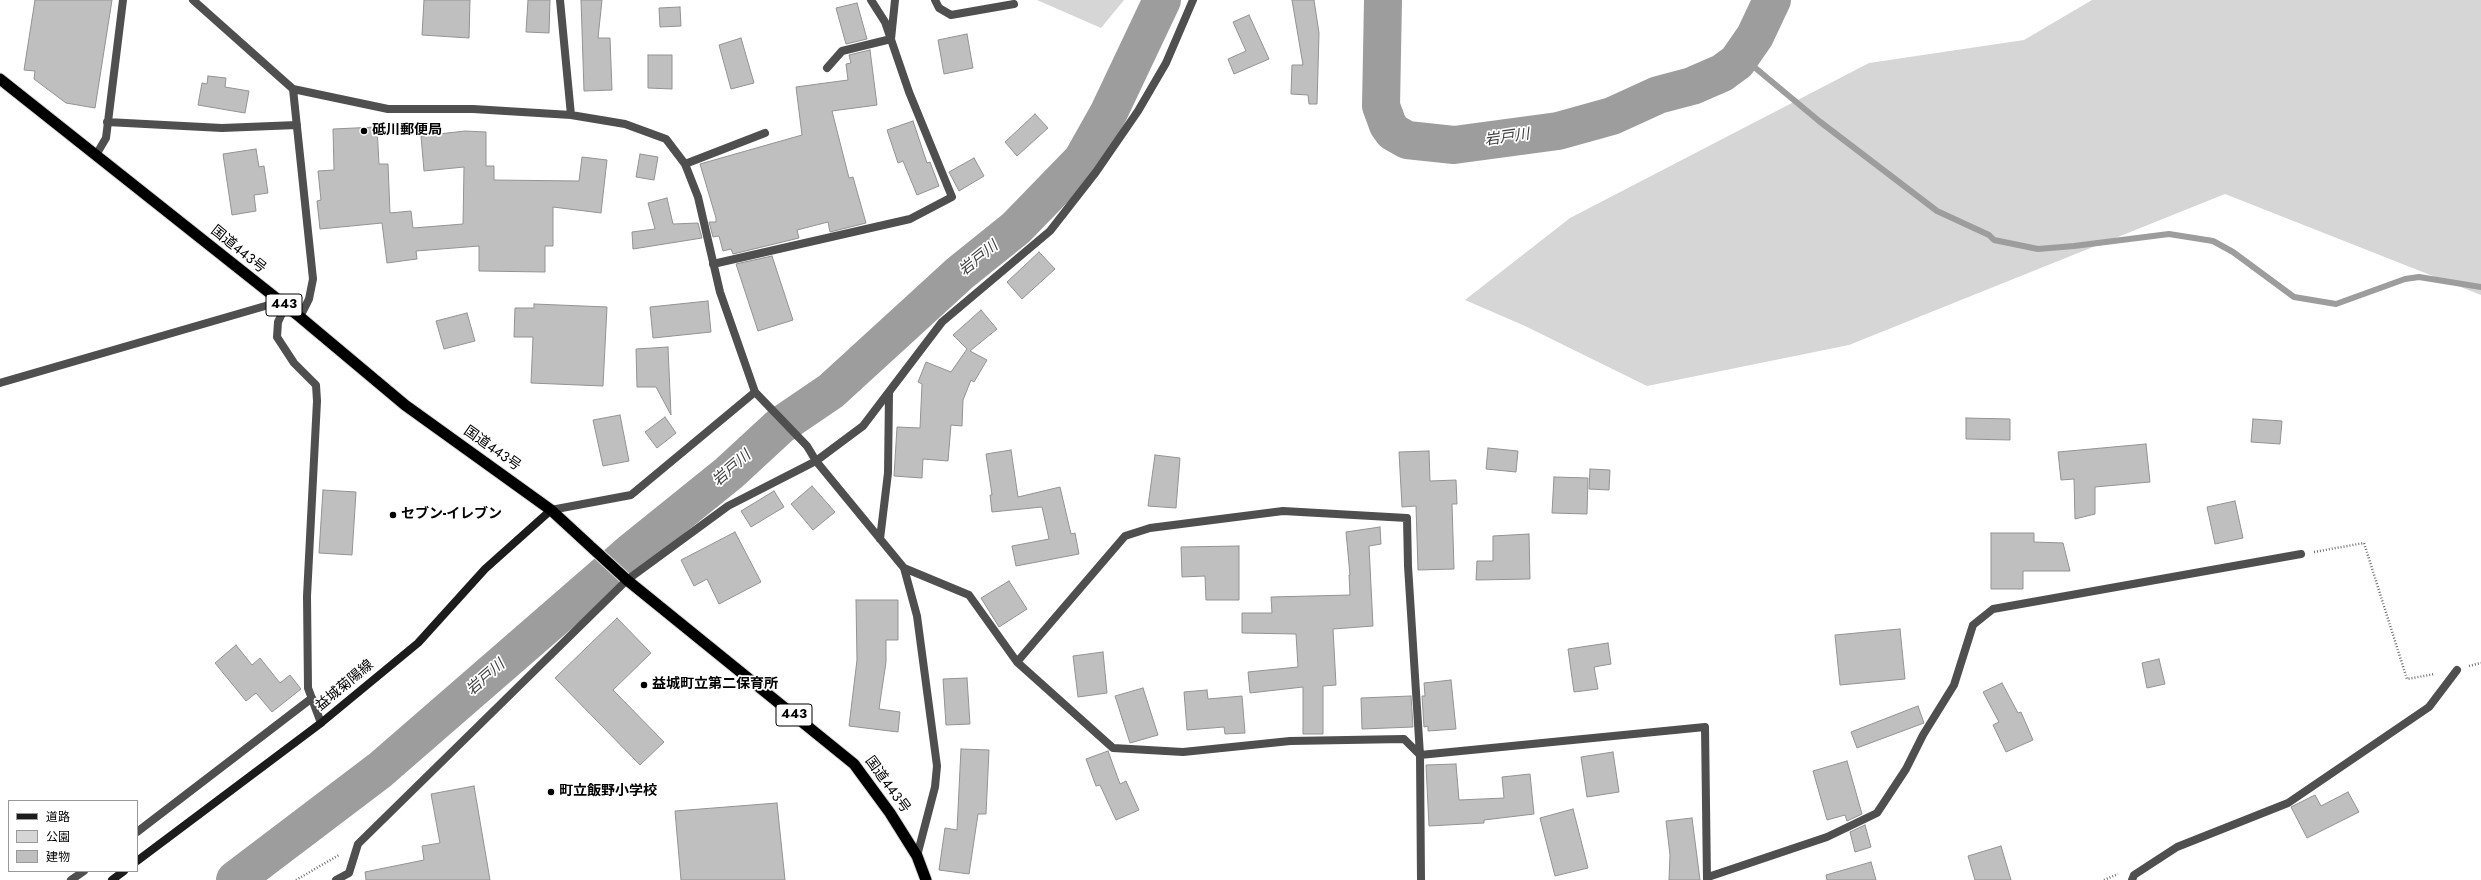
<!DOCTYPE html>
<meta charset="utf-8">
<style>
body{margin:0}
#map{position:relative;width:2481px;height:880px;overflow:hidden;background:#fff;font-family:Jost,"Noto Sans JP",sans-serif}
canvas{display:block}
.legend{position:absolute;left:8px;top:800px;width:130px;height:72px;box-sizing:border-box;background:#fff;border:1px solid #999;margin:0;padding:5px 7px;list-style:none;font-size:12px;color:#000}
.legend li{display:flex;align-items:center;gap:8px;height:20px}
.legend b{width:20px;border:1px solid #999}
</style>
<div id="map">
<canvas width="2481" height="880"></canvas>
<ul class="legend">
<li><b style="height:5px;background:#1c1c1c"></b>道路</li>
<li><b style="height:11px;background:#d6d6d6"></b>公園</li>
<li><b style="height:11px;background:#bfbfbf"></b>建物</li>
</ul>
</div>
<script>
const ctx = document.querySelector('canvas').getContext('2d');
ctx.lineJoin = 'round';
function fill(path, color) { ctx.fillStyle = color; ctx.fill(path, 'evenodd'); }
const toPath = rows => new Path2D(rows.map(r => 'M' + r).join(''));
function trace(path, color, width, dash) { ctx.strokeStyle = color; ctx.lineWidth = width; ctx.lineCap = dash ? 'butt' : 'round'; ctx.setLineDash(dash || []); ctx.stroke(path); }
function label(font, color, halo, rows, align = 'center') {
  ctx.font = font + ' Jost,"Noto Sans JP",sans-serif'; ctx.lineWidth = 3.5; ctx.setLineDash([]); ctx.textBaseline = 'middle'; ctx.strokeStyle = halo; ctx.fillStyle = color; for (const [text, x, y, turn = 0] of rows) {
    ctx.save(); ctx.translate(x, y); ctx.rotate((+turn || 0) * Math.PI / 180); ctx.textAlign = isNaN(turn) ? turn : align; if (halo) ctx.strokeText(text, 0, 0); ctx.fillText(text, 0, 0); ctx.restore();
  }
}
fill(toPath([
 [1037,0,1124,0,1101,28],
 [2092,0,2481,0,2481,295,2225,194,1849,345,1647,386,1525,326,1465,300,1570,218,1869,63,2024,40]
]), '#d6d6d6');
trace(toPath([
 [1741,56,1819,121,1937,211,1989,235,1994,240,2038,249,2074,246,2169,234,2213,241,2233,252,2294,297,2336,304,2405,279,2419,277,2481,287]
]), '#9d9d9d', 6);
trace(toPath([
 [1383,0,1381,106,1388,125,1393,132,1407,140,1454,145,1558,131,1612,116,1658,95,1692,86,1722,73,1737,62,1755,36,1772,0],
 [235,880,380,770,631,552,729,473,781,425,831,391,960,273,1016,228,1082,160,1109,112,1162,0]
]), '#9d9d9d', 38);
const building = toPath([
 [35,0,112,0,95,108,66,103,34,79,35,71,24,70,35,0],
 [424,0,470,0,469,38,422,35,424,0],
 [528,0,550,0,549,33,526,32,528,0],
 [581,0,602,0,598,38,610,38,612,90,584,91,581,0],
 [1292,0,1314,0,1319,33,1317,104,1309,104,1308,95,1291,94,1292,65,1303,65,1292,0],
 [857,3,867,39,846,44,836,8,857,3],
 [680,7,681,26,660,27,659,8,680,7],
 [1249,15,1269,59,1234,74,1228,59,1246,51,1233,22,1249,15],
 [967,34,973,68,944,74,938,40,967,34],
 [741,38,754,83,731,89,719,45,741,38],
 [870,50,877,105,832,111,849,178,853,177,866,223,830,232,828,222,797,230,799,238,733,254,731,249,723,251,719,236,713,237,709,222,716,222,716,218,700,164,802,135,796,87,848,80,846,64,851,63,849,55,870,50],
 [648,55,672,55,672,89,648,88,648,55],
 [208,76,226,78,225,87,249,91,245,113,198,105,202,83,207,84,208,76],
 [1035,114,1048,128,1017,156,1005,142,1035,114],
 [913,121,927,163,930,162,939,186,917,195,903,161,898,163,887,130,913,121],
 [377,127,379,164,388,164,390,213,411,211,413,228,463,224,464,167,424,171,421,136,465,131,486,132,486,166,494,166,494,180,579,181,582,157,607,160,601,213,553,207,553,246,545,246,545,272,479,271,479,246,416,251,417,259,387,263,382,223,320,229,317,201,321,200,318,171,334,170,333,129,377,127],
 [256,149,259,167,264,166,268,193,254,195,256,211,232,215,223,154,256,149],
 [640,154,658,157,654,180,636,177,640,154],
 [974,158,984,176,959,191,949,172,974,158],
 [667,198,673,224,698,223,702,238,633,249,632,232,655,229,648,203,667,198],
 [1039,252,1055,269,1022,299,1007,282,1039,252],
 [772,256,793,320,758,331,736,264,772,256],
 [708,301,711,332,653,338,650,307,708,301],
 [534,304,607,307,603,386,531,383,533,337,514,337,515,308,534,308,534,304],
 [981,310,997,329,970,351,987,360,974,382,971,380,963,400,962,426,951,425,948,461,923,459,922,478,894,476,897,427,920,428,922,384,918,382,926,362,951,372,967,349,953,335,981,310],
 [467,313,475,341,444,349,436,321,467,313],
 [668,347,671,415,656,387,637,387,636,349,668,347],
 [620,415,629,461,603,466,593,420,620,415],
 [665,417,676,433,657,448,645,432,665,417],
 [1966,418,2010,419,2010,440,1966,439,1966,418],
 [2253,419,2282,421,2280,444,2251,442,2253,419],
 [2146,444,2150,482,2095,487,2095,514,2075,519,2074,479,2061,480,2058,452,2146,444],
 [1488,448,1518,451,1516,472,1486,469,1488,448],
 [1011,450,1018,497,1060,487,1071,534,1075,533,1079,554,1016,566,1012,546,1049,539,1042,507,992,512,990,495,992,495,986,454,1011,450],
 [1429,451,1430,481,1456,480,1457,504,1452,504,1454,569,1418,570,1416,506,1402,507,1399,452,1429,451],
 [1155,455,1180,458,1176,508,1148,506,1155,455],
 [1590,469,1610,470,1609,490,1589,489,1590,469],
 [1554,477,1588,478,1587,514,1552,513,1554,477],
 [812,486,835,512,813,530,791,504,812,486],
 [323,490,356,492,352,555,319,553,323,490],
 [774,491,784,507,751,527,741,511,774,491],
 [2235,501,2243,538,2215,544,2207,507,2235,501],
 [1380,527,1381,544,1369,546,1373,626,1333,629,1336,685,1323,686,1323,734,1303,734,1303,687,1250,693,1248,672,1298,667,1296,634,1242,633,1242,613,1272,613,1271,597,1350,595,1349,575,1350,575,1346,532,1380,527],
 [735,532,761,582,719,604,707,579,694,586,681,560,735,532],
 [1991,533,2034,533,2034,542,2063,543,2070,571,2023,571,2023,589,1991,589,1991,533],
 [1529,534,1530,579,1476,580,1477,561,1493,561,1493,536,1529,534],
 [1239,546,1239,600,1206,600,1205,576,1182,577,1181,547,1239,546],
 [1009,581,1027,609,999,627,981,598,1009,581],
 [856,600,898,600,898,640,886,640,886,662,879,709,900,712,898,732,849,726,857,660,856,600],
 [617,618,651,653,613,690,664,742,640,765,555,678,617,618],
 [1900,629,1905,679,1840,685,1835,635,1900,629],
 [1608,643,1611,664,1594,667,1598,689,1574,692,1568,649,1608,643],
 [236,645,252,665,260,658,280,683,290,675,301,689,272,712,256,693,246,701,215,663,236,645],
 [1103,652,1107,693,1078,697,1073,656,1103,652],
 [2159,659,2165,684,2147,688,2142,663,2159,659],
 [967,678,970,724,946,725,943,679,967,678],
 [1451,680,1456,729,1428,731,1428,726,1424,727,1422,696,1425,696,1424,683,1451,680],
 [2002,683,2018,713,2021,712,2033,740,2006,752,1993,725,1999,722,1983,692,2002,683],
 [1143,688,1158,735,1130,743,1115,696,1143,688],
 [1207,690,1208,699,1242,696,1245,733,1225,734,1224,727,1187,730,1184,692,1207,690],
 [1411,696,1413,727,1362,729,1361,698,1411,696],
 [1918,706,1924,723,1857,748,1851,732,1918,706],
 [961,749,989,750,986,814,978,814,969,874,939,870,945,828,957,830,961,749],
 [1108,751,1120,784,1126,781,1139,810,1116,820,1100,785,1096,786,1086,759,1108,751],
 [1613,752,1619,792,1587,797,1581,757,1613,752],
 [1847,761,1862,814,1847,821,1845,815,1827,820,1813,771,1847,761],
 [1456,764,1459,800,1504,798,1502,777,1530,774,1534,814,1484,820,1484,823,1429,826,1426,765,1456,764],
 [474,786,490,880,366,880,365,872,424,860,422,846,440,843,431,794,474,786],
 [2348,792,2359,812,2307,838,2291,807,2315,795,2321,806,2348,792],
 [777,803,785,880,681,880,675,811,777,803],
 [1573,809,1588,868,1555,876,1540,818,1573,809],
 [1692,818,1700,880,1669,880,1670,855,1666,821,1692,818],
 [1865,825,1871,847,1855,852,1850,832,1865,825],
 [2001,846,2011,880,1975,880,1968,856,2001,846],
 [1871,862,1876,880,1827,880,1826,875,1871,862]
]);
fill(building, '#bfbfbf');
trace(building, '#939393', 1);
const trunk = toPath([
 [0,79,300,317,405,405,551,510,627,580,854,764,890,813,917,856,926,880]
]);
trace(trunk, '#dbdbdb', 13);
trace(toPath([
 [2314,552,2364,543,2407,679,2435,674],
 [2469,666,2481,663],
 [296,880,339,855],
 [2104,880,2118,874]
]), '#717171', 2.5, [1, 2]);
trace(toPath([
 [193,0,293,89,388,109,473,109,571,115,625,124,666,139,685,164,698,197,720,292,755,392,807,446,816,461,904,568,917,616,937,766,935,787,917,856],
 [560,0,571,115],
 [935,0,939,8,951,15,1014,4],
 [827,68,842,51,891,39,895,0],
 [293,89,313,279,309,299,300,317],
 [107,122,222,128,297,125],
 [96,155,106,138,123,0],
 [685,164,765,133],
 [713,264,910,219,952,197,909,92,885,22,871,0],
 [285,307,278,322,277,337,294,363,316,385,317,401,307,596,308,688,321,723],
 [0,383,279,302],
 [551,510,631,495,755,392],
 [880,539,888,473,889,393],
 [904,568,969,595,1017,662,1113,748,1183,752,1290,741,1404,739,1420,755,1705,727,1707,880],
 [1017,662,1125,536,1150,528,1283,511,1407,518,1408,566,1420,755,1421,880],
 [137,832,312,698],
 [1708,877,1827,837,1877,813,1906,769,1923,735,1954,685,1973,625,1993,609,2301,554],
 [71,880,84,871],
 [336,880,349,873,358,844,627,580,728,506,816,461],
 [2132,880,2134,875,2177,847,2288,803,2429,707,2457,670]
]), '#4f4f4f', 8);
trace(toPath([
 [816,461,863,426,942,322,1050,231,1096,172,1138,111,1166,63,1193,0]
]), '#4f4f4f', 8);
trace(toPath([
 [137,861,321,723,418,643,485,569,551,510],
 [112,880,124,871]
]), '#1c1c1c', 8);
trace(trunk, '#000', 11);
for (const [x, y, r, color] of [
 [364,131,4,"#000"],
 [393,515,4,"#000"],
 [644,685,4,"#000"],
 [551,792,4,"#000"]
]) { const dot = new Path2D(); dot.arc(x, y, r, 0, 2 * Math.PI); ctx.fillStyle = color; ctx.fill(dot); trace(dot, '#fff', 1.5); }
for (const [x, y, w] of [
 [284,305,36],
 [794,715,36]
]) { const box = new Path2D(); box.roundRect(x - w / 2, y - 11, w, 22, 3); ctx.fillStyle = '#fff'; ctx.fill(box); trace(box, '#000', 1); }
label('bold 13px', '#000', null, [
 ["443",284,305],
 ["443",794,715]
]);
label('bold 14px', '#000', '#fff', [
 ["砥川郵便局",372,131],
 ["セブン-イレブン",401,515],
 ["益城町立第二保育所",652,685],
 ["町立飯野小学校",559,792]
], 'left');
label('14px', '#000', '#fff', [
 ["国道443号",238,250,39],
 ["国道443号",492,449,35],
 ["益城菊陽線",345,686,-40],
 ["国道443号",887,785,54]
]);
label('italic 15px', '#3e3e3e', '#fff', [
 ["岩戸川",1507,138,-8],
 ["岩戸川",979,259,-39],
 ["岩戸川",732,469,-41],
 ["岩戸川",486,678,-41]
]);
</script>
